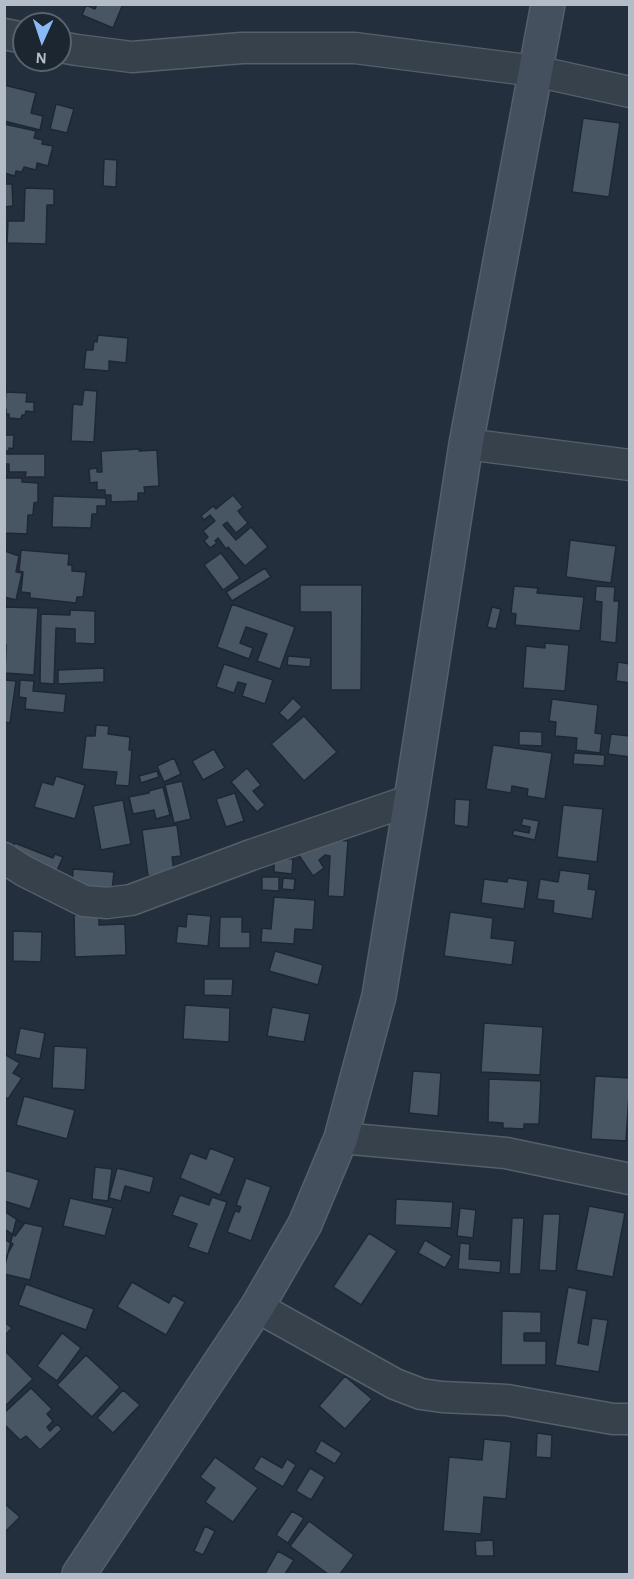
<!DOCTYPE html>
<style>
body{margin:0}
#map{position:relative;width:634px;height:1579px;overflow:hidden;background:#232f3c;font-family:"Alegreya Sans",sans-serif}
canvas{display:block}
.frame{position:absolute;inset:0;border:6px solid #b3bcc7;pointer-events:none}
.north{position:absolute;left:12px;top:12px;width:60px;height:60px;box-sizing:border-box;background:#1c2631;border:2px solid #58626d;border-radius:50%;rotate:183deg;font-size:16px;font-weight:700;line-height:24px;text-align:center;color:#b3bcc7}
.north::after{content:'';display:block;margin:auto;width:21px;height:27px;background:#8abaf5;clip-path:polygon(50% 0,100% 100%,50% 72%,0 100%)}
</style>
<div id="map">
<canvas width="634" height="1579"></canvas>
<div class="frame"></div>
<div class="north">N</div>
</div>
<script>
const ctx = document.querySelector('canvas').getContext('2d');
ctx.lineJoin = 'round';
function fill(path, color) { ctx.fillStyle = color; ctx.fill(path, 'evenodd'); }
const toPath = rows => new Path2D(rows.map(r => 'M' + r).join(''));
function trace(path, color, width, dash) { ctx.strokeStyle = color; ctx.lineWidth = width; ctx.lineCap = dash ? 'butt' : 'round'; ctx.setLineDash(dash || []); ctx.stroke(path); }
const building = toPath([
 [97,4,123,4,113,28,82,15,86,5,95,9,97,4],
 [4,85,36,93,31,113,43,116,40,130,4,121,4,85],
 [56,104,74,109,67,133,50,129,56,104],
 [583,118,620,123,609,197,572,192,583,118],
 [4,124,36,131,34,138,43,140,42,144,53,146,48,166,37,163,36,170,24,167,22,172,16,171,15,176,4,173,4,124],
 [104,159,117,160,116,187,103,186,104,159],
 [4,184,12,184,13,206,4,207,4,184],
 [25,188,54,189,54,205,47,205,46,244,7,243,8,221,24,221,25,188],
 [98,335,128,338,126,363,109,361,109,371,84,369,86,350,93,350,94,341,97,342,98,335],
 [84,390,97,391,94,442,71,441,73,404,82,405,84,390],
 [6,392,27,393,26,402,34,402,34,412,26,411,25,415,22,415,21,419,9,418,9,414,6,414,6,409,4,409,6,392],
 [4,435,14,435,13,449,9,448,9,451,4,451,4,435],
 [140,449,139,451,157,450,159,486,144,487,145,493,138,493,138,501,111,502,111,495,105,495,105,490,97,490,97,482,90,483,89,469,97,468,97,472,102,472,101,451,140,449],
 [5,454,45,454,45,477,25,477,26,472,9,472,9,464,5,464,5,454],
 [4,475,7,475,6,478,22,478,22,482,38,483,38,502,34,503,33,515,28,515,27,534,4,533,4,475],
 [233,495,243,507,238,511,248,523,236,533,227,522,223,525,236,540,251,527,268,547,245,566,228,547,226,549,218,538,215,541,217,543,210,548,204,541,208,537,203,531,215,521,210,515,204,520,201,516,213,506,216,509,233,495],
 [53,496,106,498,106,506,97,506,97,514,92,514,91,528,52,527,53,496],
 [570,540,616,546,611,583,566,577,570,540],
 [21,550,69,554,68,565,72,565,72,571,86,572,83,597,77,597,76,603,30,598,30,593,21,592,23,572,19,571,21,550],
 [5,551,19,556,16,572,22,573,16,600,4,597,5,551],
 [221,553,240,578,223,590,204,565,221,553],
 [265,568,271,577,232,601,226,592,265,568],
 [300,585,362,585,361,690,331,690,331,612,300,612,300,585],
 [514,586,538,588,537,593,584,597,580,631,515,625,516,614,511,613,514,586],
 [596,586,615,587,614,601,619,601,616,643,600,641,602,602,595,601,596,586],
 [232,604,295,627,280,669,257,661,267,634,246,627,240,643,253,648,249,659,217,647,232,604],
 [4,607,38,608,34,675,5,673,6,645,4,645,4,607],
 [492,607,501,609,496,629,487,627,492,607],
 [70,610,95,611,95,644,75,643,75,629,56,628,54,684,40,683,41,614,70,615,70,610],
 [545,643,569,645,565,691,523,688,526,646,545,648,545,643],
 [288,656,311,658,310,667,287,665,288,656],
 [618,662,630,664,630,683,616,681,618,662],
 [224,664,273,680,265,704,242,696,246,684,238,682,234,693,216,687,224,664],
 [104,668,104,682,58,684,58,670,104,668],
 [4,680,16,681,10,723,4,722,4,680],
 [20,680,34,681,33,691,66,694,64,713,25,709,26,698,19,697,20,680],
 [293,698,302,707,288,721,279,713,293,698],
 [552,699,598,705,595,733,602,734,600,753,576,750,577,738,555,736,556,722,549,721,552,699],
 [304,716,337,752,304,781,271,744,304,716],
 [96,725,109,726,108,734,130,737,129,750,132,750,129,786,115,785,117,772,82,769,86,736,95,736,96,725],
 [519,731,542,732,542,746,519,745,519,731],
 [611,734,630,736,630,757,608,754,611,734],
 [493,745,552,753,545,799,527,796,528,789,512,786,511,793,486,789,493,745],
 [214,749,225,768,203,780,192,761,214,749],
 [574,753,605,755,604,766,573,764,574,753],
 [174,758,181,774,164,782,157,766,174,758],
 [247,768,261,785,253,791,265,805,257,812,231,782,247,768],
 [157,771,159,777,141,783,139,776,157,771],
 [56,776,85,785,75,819,34,807,42,782,53,785,56,776],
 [182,781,191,819,174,823,165,785,182,781],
 [163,787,170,815,156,819,154,810,133,814,129,797,149,793,149,791,163,787],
 [235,793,244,821,226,827,216,799,235,793],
 [455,799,470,800,468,827,454,825,455,799],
 [123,800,131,844,101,850,93,806,123,800],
 [563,805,603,809,597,862,557,857,563,805],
 [523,818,539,821,535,840,512,835,514,830,529,833,530,827,521,825,523,818],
 [177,825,181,856,172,857,174,872,148,876,142,830,177,825],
 [325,839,348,841,344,897,328,896,330,856,325,855,319,860,324,868,313,876,298,854,325,839],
 [15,843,53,858,55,854,63,857,55,875,9,856,15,843],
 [274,858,293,859,292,874,274,872,274,858],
 [73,869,114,872,112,891,72,889,73,869],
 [560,870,590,874,588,889,596,890,592,919,553,913,554,901,537,899,540,879,558,882,560,870],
 [262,877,279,877,279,891,262,890,262,877],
 [283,878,295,879,294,890,282,889,283,878],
 [508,878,528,881,524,909,481,903,484,879,507,882,508,878],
 [274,897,315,900,313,930,295,929,294,944,261,942,262,928,271,929,274,897],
 [450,912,493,918,491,938,515,941,512,965,444,956,450,912],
 [99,914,99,925,125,924,126,955,75,957,74,915,99,914],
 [187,914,211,916,208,946,176,943,178,926,186,927,187,914],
 [220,917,242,917,242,932,250,932,250,948,219,948,220,917],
 [13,931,42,932,41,962,13,961,13,931],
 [275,951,323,965,318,985,269,971,275,951],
 [204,979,233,979,232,996,204,995,204,979],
 [185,1005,230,1008,229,1042,183,1039,185,1005],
 [272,1007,310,1014,304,1042,267,1036,272,1007],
 [484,1023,543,1027,540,1075,481,1072,484,1023],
 [20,1028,45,1033,40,1059,15,1054,20,1028],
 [54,1046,87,1048,85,1090,52,1088,54,1046],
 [4,1054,20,1063,13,1073,22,1078,8,1099,4,1096,4,1054],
 [413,1071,441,1073,438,1116,409,1113,413,1071],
 [595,1076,630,1078,626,1141,591,1139,595,1076],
 [489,1079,541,1081,539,1124,524,1124,524,1129,503,1128,503,1123,488,1122,489,1079],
 [24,1096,75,1110,67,1139,16,1125,24,1096],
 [210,1148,235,1158,220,1195,180,1178,190,1153,206,1159,210,1148],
 [95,1167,112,1169,108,1201,92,1199,95,1167],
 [117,1168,154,1177,150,1193,125,1186,121,1201,109,1198,117,1168],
 [4,1170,39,1180,30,1209,4,1201,4,1170],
 [246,1178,271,1187,251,1241,227,1232,235,1211,239,1212,241,1207,236,1205,246,1178],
 [180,1195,209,1205,212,1197,227,1202,208,1254,188,1247,197,1224,172,1215,180,1195],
 [70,1198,113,1208,105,1236,63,1226,70,1198],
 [396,1199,453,1202,451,1228,395,1225,396,1199],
 [589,1206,625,1213,613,1277,576,1270,589,1206],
 [460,1208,476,1210,473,1238,457,1236,460,1208],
 [4,1211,24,1224,15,1236,4,1229,4,1211],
 [543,1214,560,1214,556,1271,539,1270,543,1214],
 [512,1218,524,1218,521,1274,509,1274,512,1218],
 [16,1221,43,1227,30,1280,4,1274,4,1269,16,1221],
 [369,1233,397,1251,361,1305,333,1287,369,1233],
 [4,1239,13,1244,4,1261,4,1239],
 [425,1240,452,1256,445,1268,418,1253,425,1240],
 [460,1243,470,1244,469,1259,501,1261,500,1273,458,1269,460,1243],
 [132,1282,169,1303,173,1295,185,1302,166,1335,117,1307,132,1282],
 [26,1284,94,1309,86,1330,18,1305,26,1284],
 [568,1287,587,1291,578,1343,588,1345,592,1318,608,1320,599,1372,555,1365,568,1287],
 [502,1311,541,1312,541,1333,524,1333,524,1341,546,1341,546,1365,501,1365,502,1311],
 [4,1322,12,1328,4,1336,4,1322],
 [62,1333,81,1348,57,1381,37,1366,62,1333],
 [5,1351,33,1379,4,1407,4,1352,5,1351],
 [86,1355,120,1387,92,1417,57,1385,86,1355],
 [345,1376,372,1399,345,1429,319,1406,345,1376],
 [31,1388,52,1409,47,1414,53,1421,47,1427,50,1431,57,1424,62,1429,40,1450,26,1436,20,1440,4,1424,4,1413,31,1388],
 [123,1390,140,1405,113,1433,97,1418,123,1390],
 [537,1433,552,1435,551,1458,536,1457,537,1433],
 [484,1439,511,1442,506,1499,484,1497,481,1534,443,1531,449,1457,482,1460,484,1439],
 [321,1440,342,1453,335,1464,315,1452,321,1440],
 [261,1456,282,1468,287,1459,296,1465,283,1487,253,1469,261,1456],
 [215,1457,258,1488,233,1522,205,1502,215,1488,200,1477,215,1457],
 [310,1468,325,1477,311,1500,296,1491,310,1468],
 [4,1503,20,1517,4,1533,4,1503],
 [292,1511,304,1518,288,1543,276,1535,292,1511],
 [309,1521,354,1555,340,1574,328,1574,290,1546,309,1521],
 [205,1526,215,1531,203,1555,194,1551,205,1526],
 [493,1540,494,1556,476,1556,475,1541,493,1540],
 [278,1551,294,1560,285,1574,265,1574,278,1551]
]);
fill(building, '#485562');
trace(building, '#1e2833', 1.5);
const street = toPath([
 [4,34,24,38],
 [60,47,77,50,132,57,242,48,355,48,535,71,630,92],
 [466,444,630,465],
 [4,858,24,871,84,901,107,903,131,900,251,855,411,800],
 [341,1138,506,1153,630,1179],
 [257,1307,395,1384,421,1394,442,1397,507,1400,613,1419,630,1419]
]);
const secondary = toPath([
 [79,1574,257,1307,305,1224,341,1138,379,996,411,800,466,444,548,4]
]);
trace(street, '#555f6a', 33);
trace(secondary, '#555f6a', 36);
trace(street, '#37414c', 30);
trace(secondary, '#45505f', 33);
</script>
